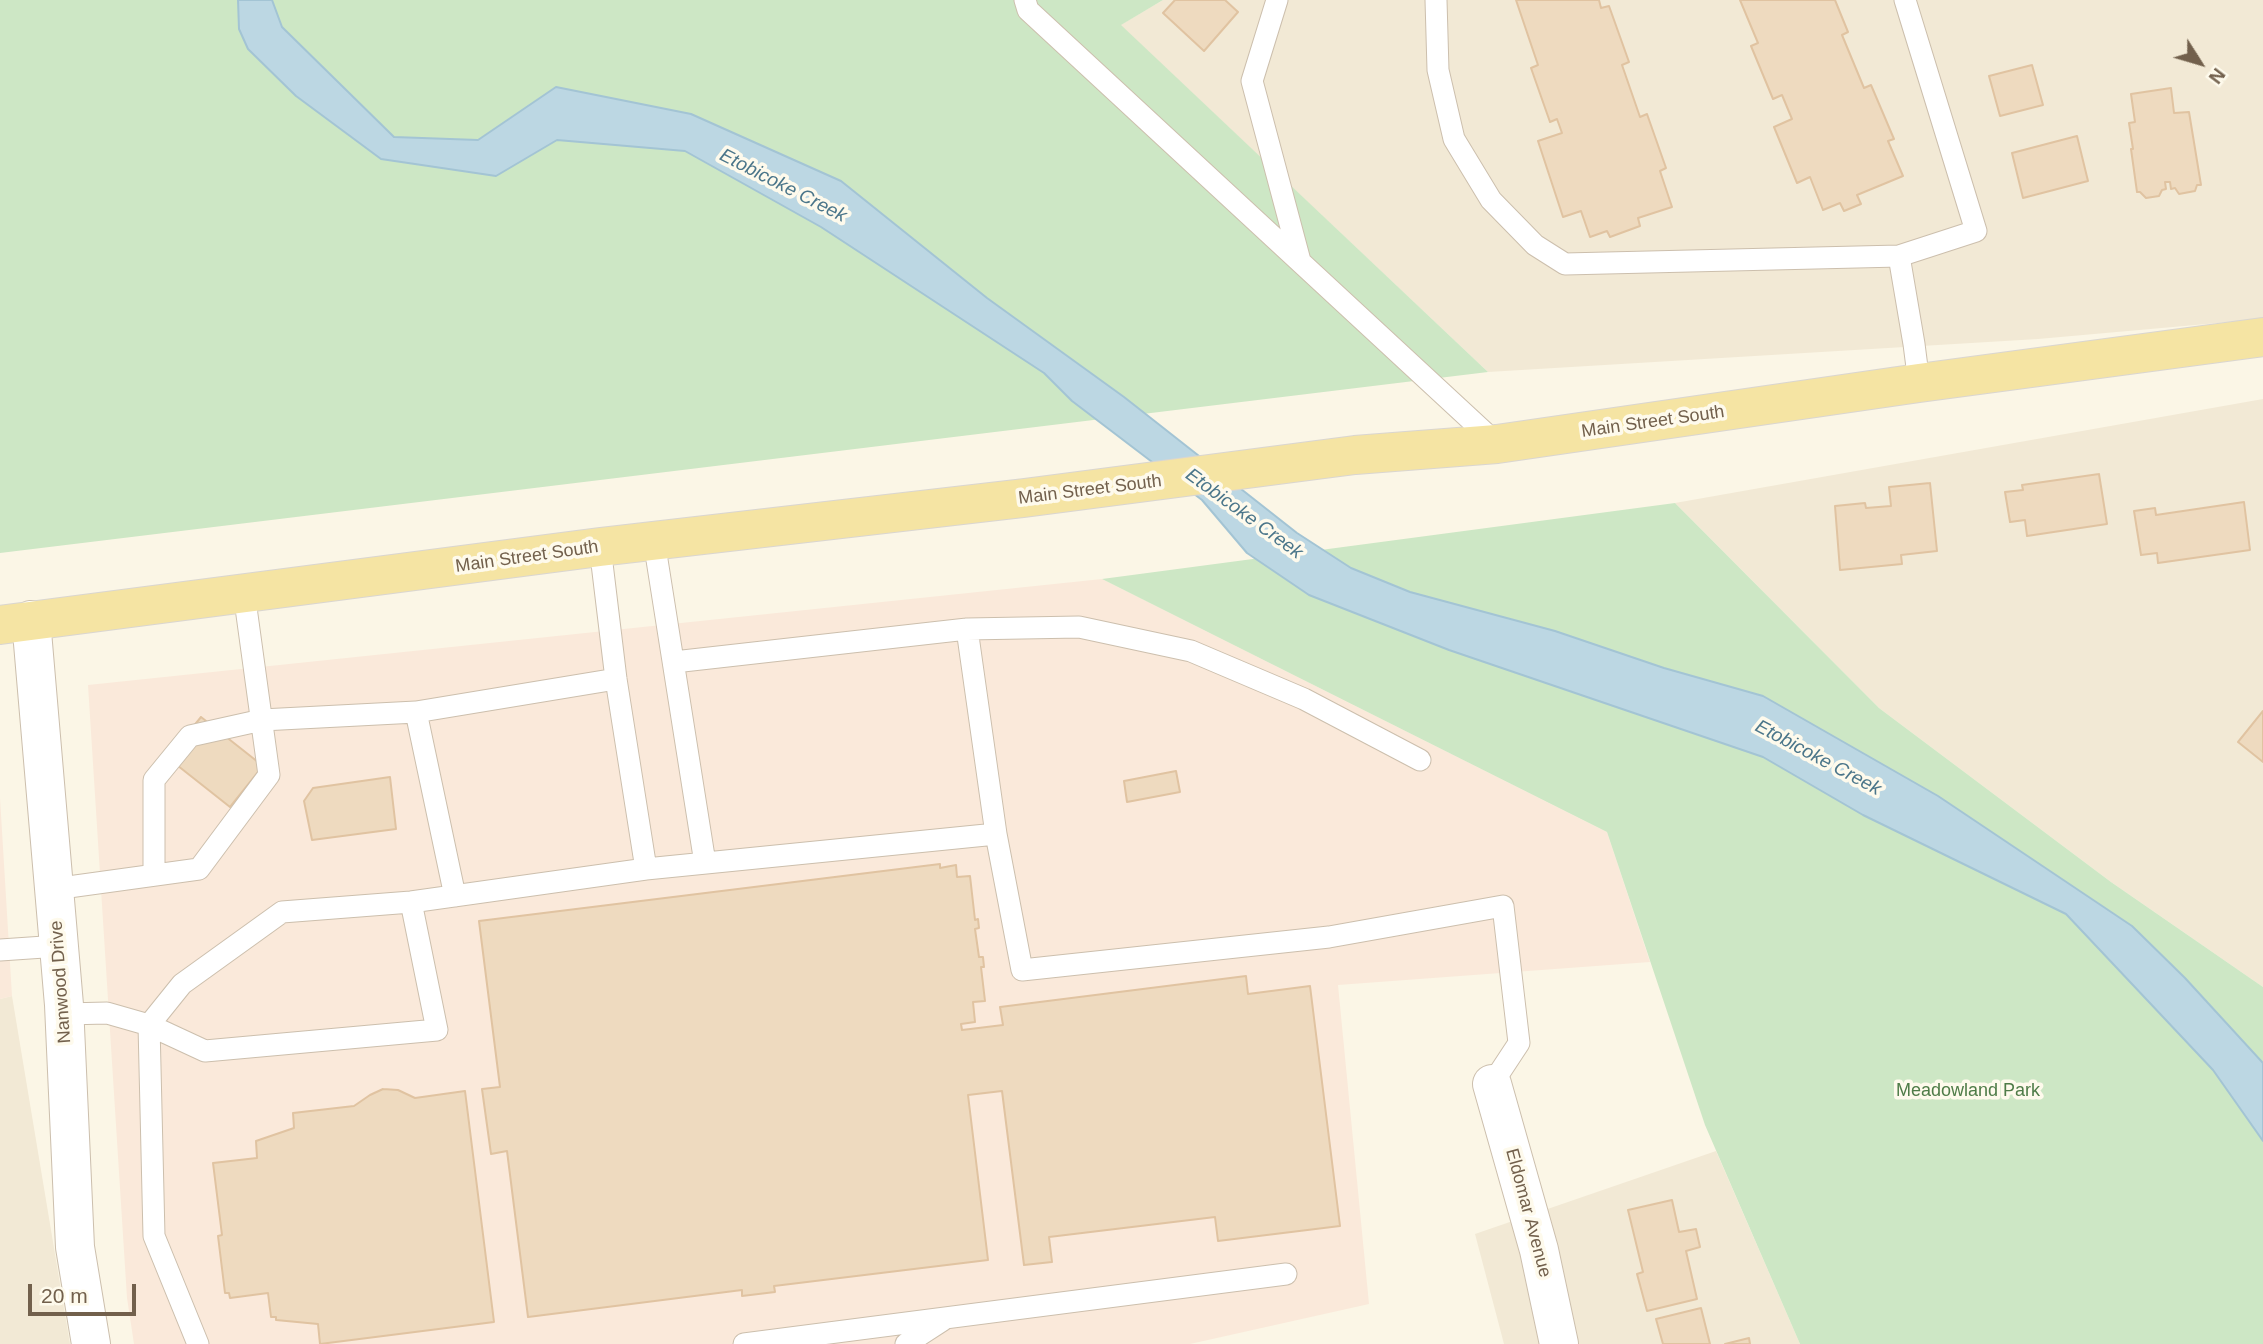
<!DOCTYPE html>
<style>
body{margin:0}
#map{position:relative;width:2263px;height:1344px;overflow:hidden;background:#fbf6e6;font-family:Arial,sans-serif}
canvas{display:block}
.north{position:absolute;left:2165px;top:28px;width:70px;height:70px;-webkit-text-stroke:5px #fefaec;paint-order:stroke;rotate:127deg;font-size:19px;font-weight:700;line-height:28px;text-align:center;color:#72604c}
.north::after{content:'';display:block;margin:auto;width:24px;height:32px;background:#72604c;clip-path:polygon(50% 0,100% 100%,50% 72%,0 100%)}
.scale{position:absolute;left:28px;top:1284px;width:108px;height:32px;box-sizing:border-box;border:4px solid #72604c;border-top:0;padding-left:9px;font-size:21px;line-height:24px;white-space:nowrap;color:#72604c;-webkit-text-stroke:5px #fefaec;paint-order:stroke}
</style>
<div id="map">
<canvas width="2263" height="1344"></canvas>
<div class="north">N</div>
<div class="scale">20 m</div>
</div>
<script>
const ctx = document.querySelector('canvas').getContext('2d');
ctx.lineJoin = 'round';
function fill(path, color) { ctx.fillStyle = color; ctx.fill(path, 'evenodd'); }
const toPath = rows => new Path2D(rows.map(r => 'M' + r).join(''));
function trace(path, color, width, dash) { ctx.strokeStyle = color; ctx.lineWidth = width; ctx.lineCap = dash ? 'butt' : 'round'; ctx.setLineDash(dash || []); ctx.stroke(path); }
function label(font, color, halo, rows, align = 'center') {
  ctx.font = font + ' Arial,sans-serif'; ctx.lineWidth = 7; ctx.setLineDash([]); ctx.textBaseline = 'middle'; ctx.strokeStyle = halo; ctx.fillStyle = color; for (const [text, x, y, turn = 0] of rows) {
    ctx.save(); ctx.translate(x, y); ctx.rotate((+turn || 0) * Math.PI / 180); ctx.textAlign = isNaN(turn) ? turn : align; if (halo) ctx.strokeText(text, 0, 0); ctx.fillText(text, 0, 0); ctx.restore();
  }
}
fill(toPath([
 [1163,0,2263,0,2263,319,2038,339,1488,372,1120,25],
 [2263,399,2263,987,2111,882,1879,708,1675,503],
 [12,996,70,1344,0,1344,0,999],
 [1716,1151,1800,1344,1504,1344,1475,1234]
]), '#f2e9d5');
fill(toPath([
 [1102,579,1607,832,1650,962,1338,985,1369,1304,1190,1344,134,1344,127,1298,88,685],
 [0,798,12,996,0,999]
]), '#fae9da');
fill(toPath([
 [0,0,1163,0,1121,25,1488,372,0,553],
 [1675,503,1879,708,2111,882,2263,987,2263,1344,1800,1344,1705,1125,1607,832,1102,579]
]), '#cde7c5');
const water = toPath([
 [238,0,272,0,282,27,394,137,478,140,556,87,691,114,841,181,987,298,1124,397,1297,533,1351,568,1410,592,1555,631,1664,668,1763,696,1938,796,2132,926,2185,978,2263,1063,2263,1141,2213,1070,2066,914,1863,815,1763,757,1449,650,1309,595,1247,553,1202,500,1072,401,1044,373,821,227,685,151,557,140,496,176,381,159,296,96,248,49,239,29,238,0]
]);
fill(water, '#bcd7e3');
trace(water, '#a3c4d4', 2);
const building = toPath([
 [1175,0,1225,0,1238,12,1204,51,1163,13,1175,0],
 [1516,0,1599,0,1601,8,1609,6,1629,62,1622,65,1640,117,1647,114,1666,168,1660,171,1672,207,1638,218,1640,226,1610,237,1607,231,1590,237,1581,211,1563,217,1538,141,1562,133,1557,119,1550,122,1531,68,1538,65,1516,0],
 [1740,0,1835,0,1848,32,1842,35,1864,88,1871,85,1894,139,1888,141,1903,176,1857,195,1861,204,1844,211,1840,203,1823,210,1810,177,1797,183,1774,127,1792,119,1782,95,1773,99,1751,46,1758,43,1740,0],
 [2032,65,2043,105,2000,116,1989,76,2032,65],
 [2171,88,2174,113,2189,112,2201,185,2197,185,2195,191,2179,194,2175,188,2171,189,2170,182,2165,182,2166,189,2162,190,2159,196,2146,198,2140,192,2137,192,2131,149,2133,149,2129,123,2135,122,2131,94,2171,88],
 [2077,136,2088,181,2023,198,2012,153,2077,136],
 [2099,474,2107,524,2027,536,2025,520,2010,522,2005,492,2023,490,2022,485,2099,474],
 [1930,483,1937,551,1901,555,1902,564,1840,570,1835,506,1865,503,1866,508,1891,506,1889,487,1930,483],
 [2244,502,2250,550,2158,563,2157,553,2141,555,2134,511,2155,508,2156,515,2244,502],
 [2263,711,2263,762,2238,742,2263,711],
 [201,717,263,766,230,807,168,758,201,717],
 [1176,771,1180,792,1127,802,1124,781,1176,771],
 [390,777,396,829,312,840,304,801,313,788,390,777],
 [940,864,940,868,956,865,957,877,970,876,975,920,978,919,979,928,975,929,979,957,983,957,984,967,981,967,985,1001,973,1002,975,1022,961,1024,962,1030,1003,1025,1000,1007,1246,976,1248,994,1310,986,1340,1226,1218,1241,1215,1217,1049,1237,1052,1262,1024,1265,1002,1091,968,1095,988,1260,774,1286,775,1292,742,1296,742,1290,528,1317,507,1151,491,1154,482,1089,500,1087,479,921,940,864],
 [383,1089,398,1090,415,1098,465,1091,494,1322,320,1344,318,1324,276,1320,276,1317,271,1317,268,1293,230,1298,229,1293,225,1293,218,1236,222,1235,213,1163,257,1158,256,1141,294,1128,293,1113,354,1106,370,1095,383,1089],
 [1672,1200,1679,1232,1696,1229,1700,1247,1686,1251,1697,1299,1647,1311,1637,1274,1643,1272,1628,1210,1672,1200],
 [1701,1308,1710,1344,1663,1344,1656,1319,1701,1308],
 [1749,1338,1750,1344,1725,1344,1749,1338]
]);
fill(building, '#eedabf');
trace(building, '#e0c3a1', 2);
const service = toPath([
 [1025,0,1028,10,1497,444],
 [1277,0,1252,81,1300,261],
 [1436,0,1438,70,1454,139,1491,200,1535,245,1565,264,1899,256],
 [1905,0,1976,231,1899,256,1914,344,1919,383],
 [654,541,705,863],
 [600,547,616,679,646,869],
 [674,662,967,629],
 [996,834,967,629,1079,627,1191,651,1304,699,1420,760],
 [154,875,154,780,190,736,262,720,416,712],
 [54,889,199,869,269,775,244,593],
 [455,896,416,712,616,679],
 [0,950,59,946],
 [65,1014,107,1013,149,1025,182,984,282,912,411,902,646,869,996,834,1022,970,1329,937,1503,906,1519,1043,1492,1084],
 [198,1344,154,1236,149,1025,205,1051,437,1030,411,902],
 [744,1344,1286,1274],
 [906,1344,943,1320]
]);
const minor = toPath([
 [31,620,64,1005,75,1247,91,1344],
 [1492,1084,1539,1250,1559,1344]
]);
const primary = toPath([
 [0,625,600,547,1024,498,1355,455,1497,444,1919,383,2263,337]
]);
trace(service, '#ccbfad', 23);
trace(minor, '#ccbfad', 40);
trace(primary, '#dad6d0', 40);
trace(service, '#fff', 21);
trace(minor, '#fff', 38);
trace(primary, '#f5e4a3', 38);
label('18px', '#72604c', '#fefaec', [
 ["Main Street South",1653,422,-8],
 ["Main Street South",1090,490,-7],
 ["Main Street South",527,557,-8],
 ["Nanwood Drive",61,982,-94],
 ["Eldomar Avenue",1528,1213,75]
]);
label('18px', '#4f7c48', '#fefaec', [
 ["Meadowland Park",1968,1091]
]);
label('italic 19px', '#4b768a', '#fefaec', [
 ["Etobicoke Creek",783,186,27],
 ["Etobicoke Creek",1244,514,36],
 ["Etobicoke Creek",1818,758,28]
]);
</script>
